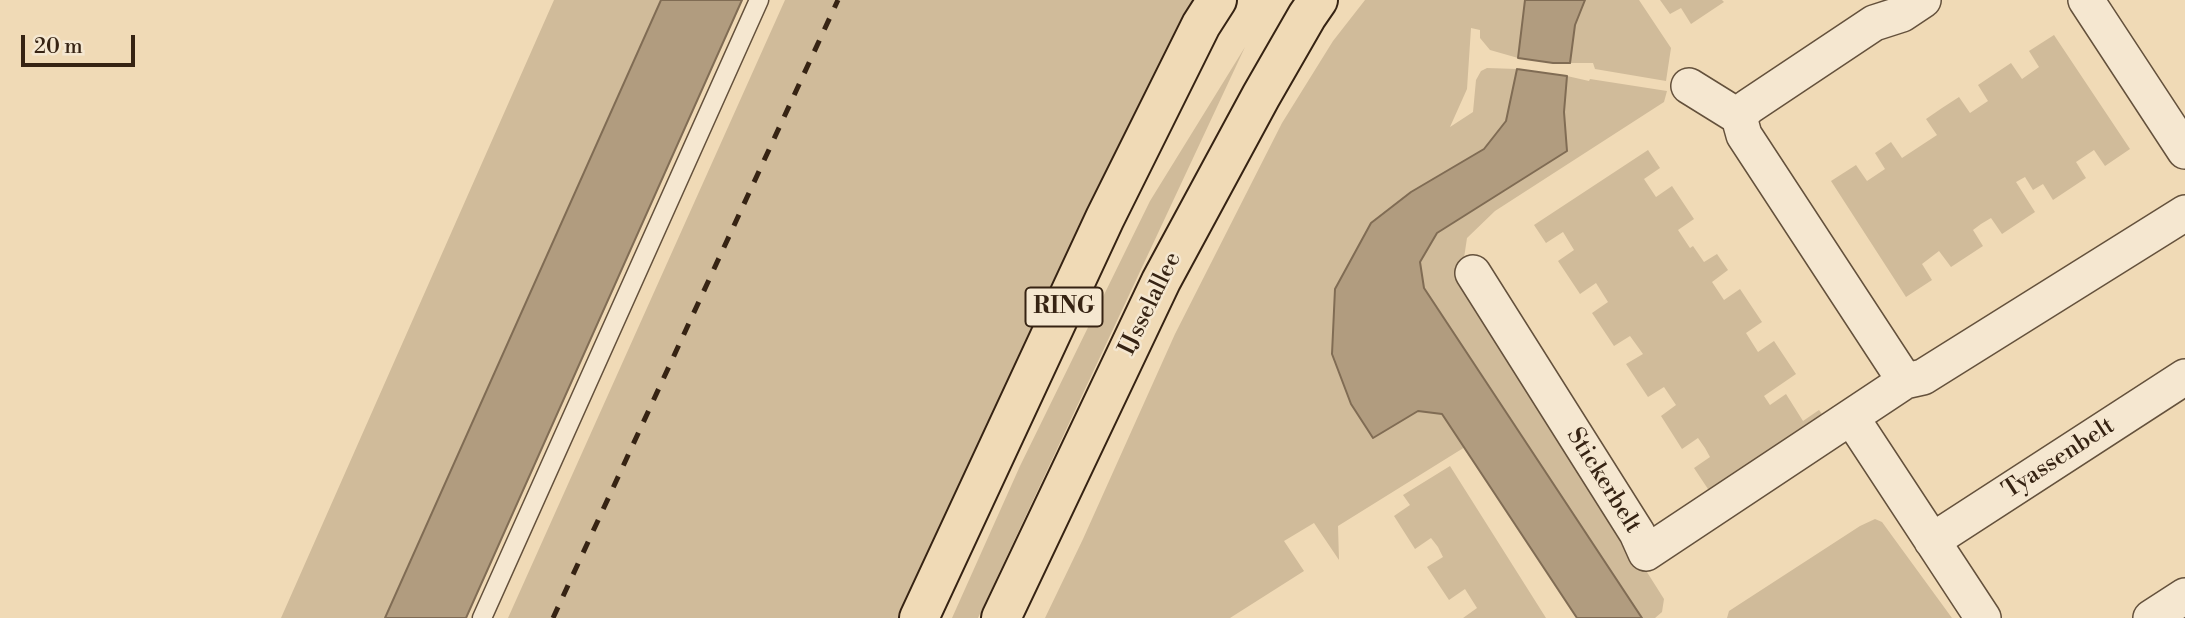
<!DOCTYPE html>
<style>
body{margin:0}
#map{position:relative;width:2185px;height:618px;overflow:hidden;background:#f0dab6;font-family:"Libre Bodoni",serif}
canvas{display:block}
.scale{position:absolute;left:21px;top:35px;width:114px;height:32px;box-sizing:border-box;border:4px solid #362313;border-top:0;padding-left:9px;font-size:21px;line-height:24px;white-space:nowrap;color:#362313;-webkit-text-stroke:5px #f5e7d0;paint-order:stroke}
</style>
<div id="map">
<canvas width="2185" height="618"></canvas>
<div class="scale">20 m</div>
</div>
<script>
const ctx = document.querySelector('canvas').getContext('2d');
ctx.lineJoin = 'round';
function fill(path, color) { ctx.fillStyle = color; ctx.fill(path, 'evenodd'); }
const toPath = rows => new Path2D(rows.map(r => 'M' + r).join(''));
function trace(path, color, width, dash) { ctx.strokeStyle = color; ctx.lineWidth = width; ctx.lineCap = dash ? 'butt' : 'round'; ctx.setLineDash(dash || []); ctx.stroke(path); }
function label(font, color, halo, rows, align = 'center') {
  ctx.font = font + ' "Libre Bodoni",serif'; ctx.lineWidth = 5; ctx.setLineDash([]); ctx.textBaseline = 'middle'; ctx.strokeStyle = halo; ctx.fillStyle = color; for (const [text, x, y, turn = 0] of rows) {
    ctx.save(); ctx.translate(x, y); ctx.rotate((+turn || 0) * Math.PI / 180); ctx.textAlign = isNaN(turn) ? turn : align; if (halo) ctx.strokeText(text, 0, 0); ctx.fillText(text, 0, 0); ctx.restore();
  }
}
fill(toPath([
 [554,0,661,0,385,618,281,618],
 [785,0,1198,0,1011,375,899,618,508,618],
 [1365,0,1525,0,1518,58,1490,50,1480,38,1480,30,1471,28,1467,89,1450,127,1473,112,1476,80,1481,71,1487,68,1517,69,1506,121,1484,149,1411,192,1371,223,1373,437,1418,410,1442,414,1465,447,1338,526,1339,560,1314,523,1284,541,1304,571,1230,618,1045,618,1083,539,1175,334,1282,123,1333,41],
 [1585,0,1639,0,1671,48,1666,81,1595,69,1593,63,1570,63,1575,25],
 [1660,0,1722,0,1724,2,1691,24,1681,8,1670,14],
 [2054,35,2130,149,2105,166,2094,150,2076,162,2086,178,2053,200,2043,184,2033,190,2025,177,2016,182,2035,212,2002,234,1991,218,1981,224,1973,230,1983,246,1951,267,1939,251,1922,264,1932,280,1906,297,1831,181,1856,165,1867,181,1885,169,1875,153,1891,142,1902,158,1937,135,1926,119,1942,108,1959,97,1970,113,1988,101,1978,85,2011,63,2022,79,2039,67,2029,51],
 [1245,47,978,618,952,618,1020,466,1150,201],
 [1567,76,1589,81,1590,79,1667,91,1664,102,1495,211,1467,238,1461,278,1664,599,1662,612,1655,618,1642,618,1424,288,1420,262,1437,233,1567,151,1564,112],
 [1648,150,1660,168,1644,179,1656,197,1672,186,1694,219,1678,230,1690,248,1693,246,1704,262,1717,254,1728,270,1712,282,1724,300,1740,289,1762,322,1746,333,1758,352,1774,341,1796,374,1764,396,1770,405,1786,394,1803,421,1819,410,1825,418,1710,492,1694,468,1710,457,1705,448,1698,438,1682,449,1661,416,1676,405,1664,387,1648,397,1626,364,1643,354,1630,336,1614,346,1592,313,1608,302,1596,283,1580,294,1558,261,1574,250,1563,232,1546,243,1534,225],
 [1450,466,1546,618,1463,618,1477,608,1465,589,1449,600,1427,567,1443,557,1438,547,1431,538,1415,549,1394,516,1410,505,1403,495],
 [1875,519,1882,522,1952,618,1727,618,1729,611,1860,526]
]), '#d0bb9a');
const water = toPath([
 [661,0,742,0,466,618,385,618,661,0],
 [1525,0,1585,0,1575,25,1570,63,1553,63,1518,58,1525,0],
 [1517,69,1567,76,1564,112,1567,151,1437,233,1420,262,1424,288,1642,618,1577,618,1442,414,1418,411,1373,438,1351,404,1332,354,1335,289,1371,223,1411,192,1484,149,1506,121,1517,69]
]);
fill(water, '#b19c7f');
trace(water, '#806c54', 2);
const service = toPath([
 [482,618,759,0]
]);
const minor = toPath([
 [2086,0,2185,151],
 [1689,86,1739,117],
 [1473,273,1637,533,1646,553,1905,381,1923,377,2185,213],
 [1905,381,1744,135,1739,117,1748,107,1874,23,1902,14,1923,0],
 [1851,417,1983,618],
 [1932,541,2185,377],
 [2151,618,2185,596]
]);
const primary = toPath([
 [919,618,1105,218,1201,25,1217,0],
 [1001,618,1161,281,1261,96,1307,16,1318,0]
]);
trace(service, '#64513c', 21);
trace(minor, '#64513c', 38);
trace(primary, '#362313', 42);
trace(service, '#f5e7d0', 18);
trace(minor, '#f5e7d0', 35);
trace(primary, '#f0dab6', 38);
trace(toPath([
 [553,618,838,0]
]), '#362313', 5, [12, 12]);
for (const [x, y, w] of [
 [1064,307,77]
]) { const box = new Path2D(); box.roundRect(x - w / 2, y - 19.5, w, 39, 5); ctx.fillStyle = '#f5e7d0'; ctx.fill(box); trace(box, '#362313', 2); }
label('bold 23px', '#362313', null, [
 ["RING",1064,307]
]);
label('24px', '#362313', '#f5e7d0', [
 ["IJsselallee",1151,304,-64],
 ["Tyassenbelt",2059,459,-33],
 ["Stickerbelt",1603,481,58]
]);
</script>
